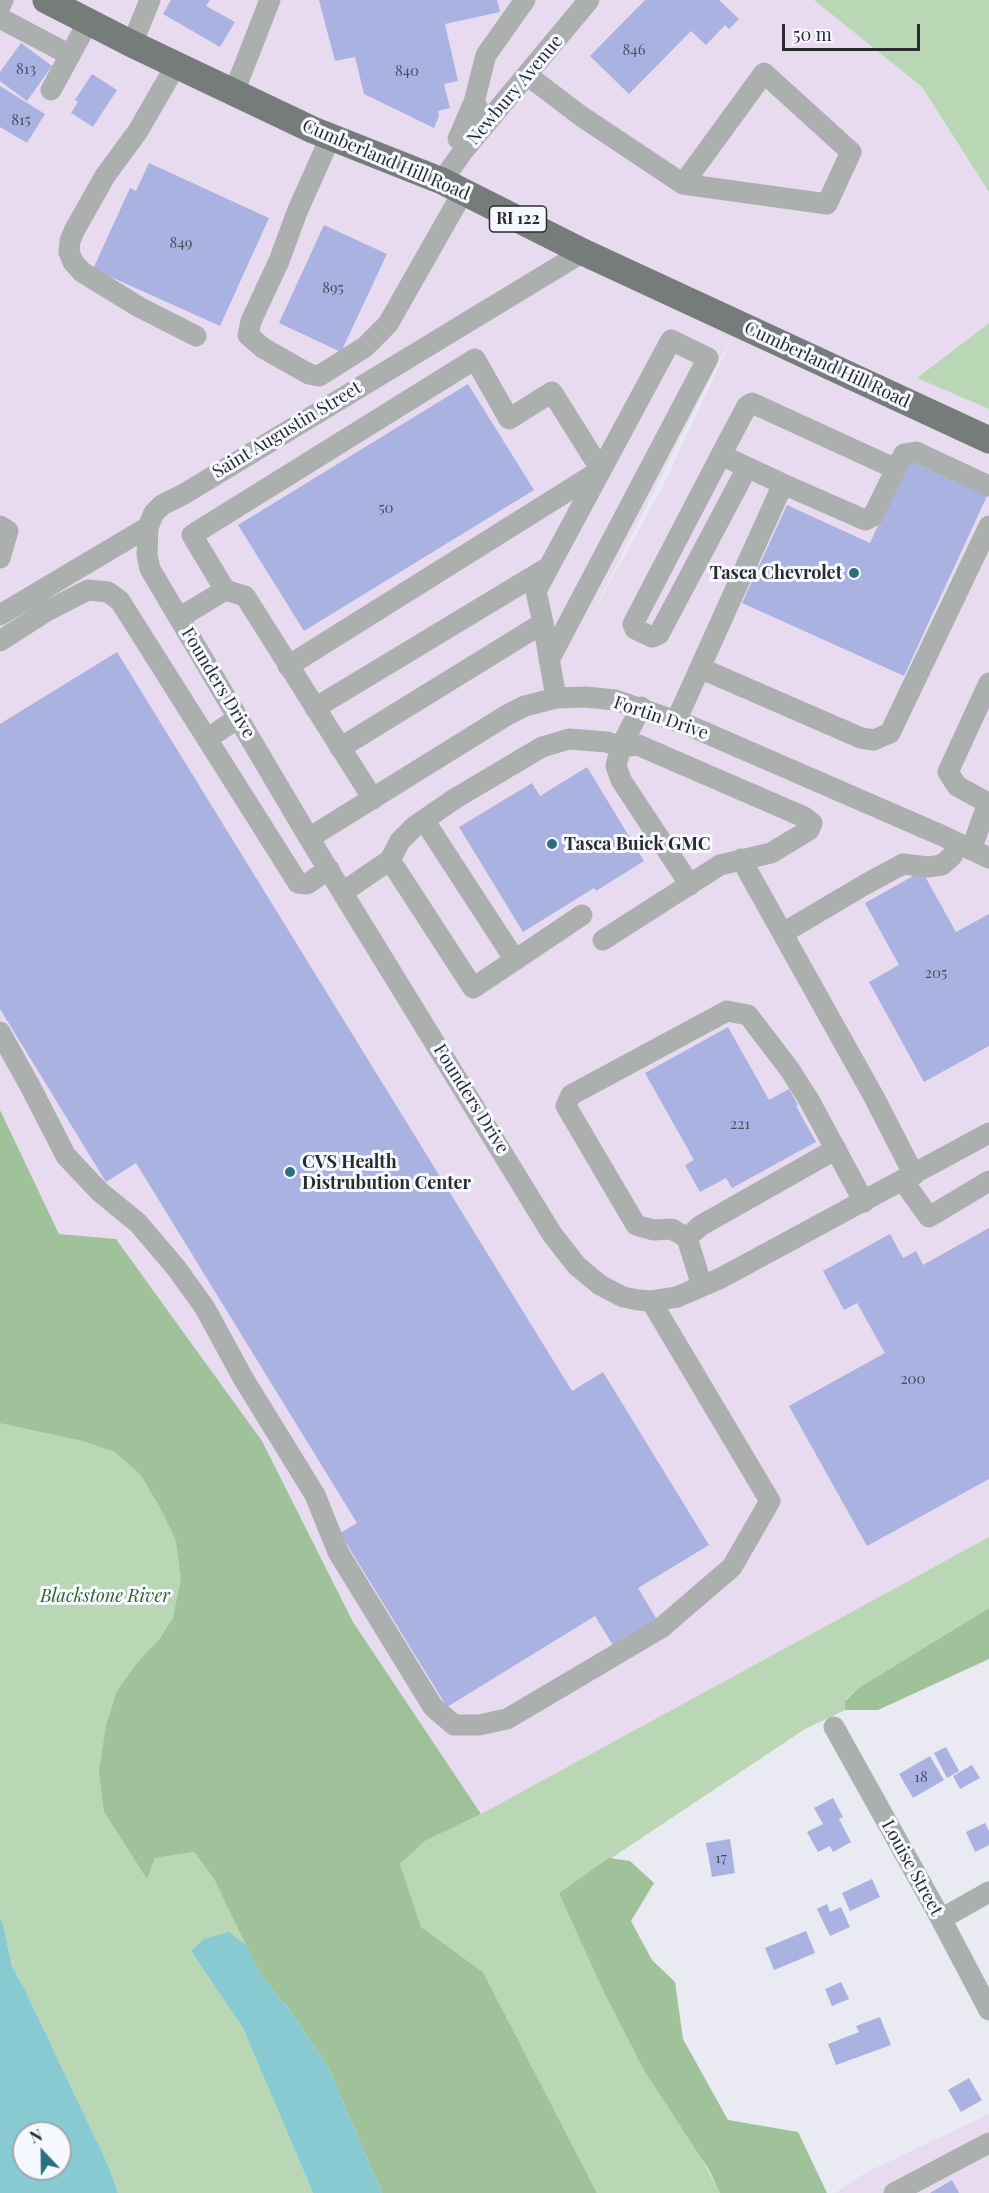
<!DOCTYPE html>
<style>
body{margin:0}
#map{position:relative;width:989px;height:2193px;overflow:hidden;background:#e9eaf2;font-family:"Playfair Display",serif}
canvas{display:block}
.north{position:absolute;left:12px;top:2121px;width:60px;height:60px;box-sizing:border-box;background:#f6f8ff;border:2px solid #a4a6ab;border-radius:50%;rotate:338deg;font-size:16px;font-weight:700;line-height:24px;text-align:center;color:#2a2b2d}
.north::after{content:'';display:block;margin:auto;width:21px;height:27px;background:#29717c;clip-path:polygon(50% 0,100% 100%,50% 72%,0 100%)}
.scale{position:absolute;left:782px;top:24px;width:138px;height:27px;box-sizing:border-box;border:3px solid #2a2b2d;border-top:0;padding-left:8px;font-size:18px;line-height:21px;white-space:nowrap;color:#2a2b2d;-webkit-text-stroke:4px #f6f8ff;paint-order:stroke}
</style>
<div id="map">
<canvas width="989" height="2193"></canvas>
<div class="north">N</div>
<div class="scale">50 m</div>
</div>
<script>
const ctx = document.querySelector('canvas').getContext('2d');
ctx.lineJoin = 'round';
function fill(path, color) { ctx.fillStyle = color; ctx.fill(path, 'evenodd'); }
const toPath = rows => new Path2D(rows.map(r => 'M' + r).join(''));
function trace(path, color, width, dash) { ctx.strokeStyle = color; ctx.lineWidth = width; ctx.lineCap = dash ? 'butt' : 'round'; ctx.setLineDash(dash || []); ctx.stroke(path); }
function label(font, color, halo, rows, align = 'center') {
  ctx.font = font + ' "Playfair Display",serif'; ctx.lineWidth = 6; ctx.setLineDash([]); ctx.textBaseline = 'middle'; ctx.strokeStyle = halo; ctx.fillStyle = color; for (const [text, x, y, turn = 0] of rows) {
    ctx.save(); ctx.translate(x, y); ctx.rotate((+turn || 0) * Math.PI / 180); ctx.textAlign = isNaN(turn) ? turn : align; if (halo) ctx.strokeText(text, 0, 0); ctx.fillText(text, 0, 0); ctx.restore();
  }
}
fill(toPath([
 [0,0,814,0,922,87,989,192,989,323,918,378,989,409,989,1537,481,1814,353,1622,262,1441,116,1239,59,1234,0,1110],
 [730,342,663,486,588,622,729,342],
 [989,2114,989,2193,835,2193,865,2173]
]), '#e9dbef');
fill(toPath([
 [814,0,989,0,989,192,922,87],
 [989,323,989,409,917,378],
 [0,1197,392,1868,104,1812,147,1878,155,1858,194,1852,214,1879,247,1946,229,1933,191,1951,243,2028,313,2193,118,2193,109,2167,24,1988,12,1967,3,1924,0,1917],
 [989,1537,989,1608,860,1687,845,1700,845,1710,805,1729,559,1893,720,2193,597,2193,483,1972,421,1927,400,1864,425,1841,481,1814]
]), '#b9d6b5');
fill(toPath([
 [0,1110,59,1234,116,1239,262,1441,353,1622,481,1814,425,1841,400,1864,421,1927,483,1972,597,2193,382,2193,327,2065,286,2005,280,2000,258,1970,214,1879,194,1852,155,1858,147,1879,104,1812,99,1772,106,1725,117,1691,137,1663,159,1640,173,1618,181,1579,176,1541,162,1511,141,1475,115,1452,83,1441,0,1423],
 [989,1608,989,1659,878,1710,845,1710,845,1701,860,1687],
 [609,1858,630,1861,654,1883,631,1921,652,1960,675,1982,683,2039,728,2120,798,2132,827,2193,720,2193,709,2170,644,2070,603,1990,559,1893]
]), '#9fc29a');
fill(toPath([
 [0,1917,3,1924,12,1967,24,1988,109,2167,118,2193,0,2193],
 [24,2133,60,2133,60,2169,24,2169],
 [229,1932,247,1946,258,1970,280,2000,286,2005,327,2065,382,2193,313,2193,243,2028,191,1951,204,1939]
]), '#87cad1');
fill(toPath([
 [171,0,210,0,206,6,235,22,220,47,163,14],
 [319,0,497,0,500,12,445,24,458,81,444,84,450,108,438,111,439,116,434,128,364,94,355,57,335,61],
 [645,0,719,0,739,19,729,29,725,25,706,45,691,31,629,94,590,56],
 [21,43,52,66,27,101,0,81,0,72],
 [92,74,117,90,93,127,71,113,78,102,75,100],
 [0,86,45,114,27,143,0,127],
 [149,163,269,218,220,326,93,269,130,188,136,191],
 [324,225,387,254,341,352,279,323],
 [468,384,534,490,304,631,238,525],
 [908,460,987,496,904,676,742,603,787,505,870,543],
 [117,652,572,1391,603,1372,709,1545,638,1588,657,1620,614,1647,595,1616,447,1707,340,1533,357,1523,136,1163,106,1182,0,1009,0,724],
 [587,767,644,861,596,891,594,888,523,932,459,827,532,783,540,796],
 [922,871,956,932,989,914,989,1046,924,1082,869,982,899,965,865,903],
 [728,1027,769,1100,789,1089,798,1105,796,1106,816,1142,732,1188,726,1178,700,1192,685,1165,694,1160,645,1073],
 [989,1228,989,1479,867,1546,789,1406,885,1353,857,1303,844,1310,823,1271,890,1234,903,1258,916,1251,923,1265],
 [946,1747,959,1771,947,1778,934,1753],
 [930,1756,944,1780,913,1798,899,1774],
 [972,1765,980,1778,960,1789,953,1776],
 [833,1798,843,1817,839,1819,851,1842,833,1852,830,1846,818,1852,807,1832,823,1824,814,1808],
 [985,1823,989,1831,989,1845,975,1852,966,1832],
 [730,1839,735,1873,712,1877,706,1843],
 [872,1879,880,1897,850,1911,842,1893],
 [827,1904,830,1912,841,1907,850,1927,830,1936,817,1909],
 [806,1931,815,1953,774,1970,765,1948],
 [841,1982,849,1999,832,2006,825,1989],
 [880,2017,891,2045,836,2065,828,2044,859,2032,856,2026],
 [969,2078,982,2100,961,2112,948,2090],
 [952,2180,959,2193,930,2193]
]), '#a9b2e1');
trace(toPath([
 [0,6,3,0],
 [0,18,70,55],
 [132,44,150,0],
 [176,65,138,131,105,176,74,231,70,241,69,252,73,262,82,272,139,307,196,336],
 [527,75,581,116,683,184,827,204,851,152,764,73,683,184],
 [51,90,88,22],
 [234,92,270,0],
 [487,123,474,102,486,55,525,0],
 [330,138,297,212,279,261,251,321,248,335,263,348,309,374,319,376,365,347,388,324,463,192],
 [458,139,474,102],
 [442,181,464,150,589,0],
 [721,455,747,406,752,403,896,469,873,516,865,520,783,484],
 [896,469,904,454,916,452,989,486],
 [0,526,8,531,0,558],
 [148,527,147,555,150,569,309,838,552,1234,577,1266,600,1285,623,1297,638,1300,651,1301,677,1297,721,1278,989,1133],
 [225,590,192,535,475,359,509,419,552,392,601,470,288,666],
 [0,615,148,527,154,513,162,505,184,494,583,252],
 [179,618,225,590,245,596,373,799],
 [543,623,536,591,671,340,708,358,549,660],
 [0,641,47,611,88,590,108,592,120,601,298,883,307,884,329,869],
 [700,668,861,738,874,740,890,733,989,526],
 [641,707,621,747,616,766,621,780,690,885],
 [315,708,547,568],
 [676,721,783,484,721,455,633,624,635,629,652,637,659,634,747,468],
 [207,739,238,718],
 [340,748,543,623,556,698],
 [309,838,507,715,525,706,556,698,586,697,615,700,690,726,943,836,989,858],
 [971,850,988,803,957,786,948,772,989,683],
 [741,859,874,1097,914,1175],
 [390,860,473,988,515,960,424,820],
 [343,892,390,860,400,841,415,826,456,798,542,747,569,739,607,742,621,747,638,745,804,817,812,823,809,830,771,853,720,865,603,940],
 [783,933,866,884,903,864,928,867,942,865,953,855,956,843],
 [515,960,582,915],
 [0,1032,30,1086,66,1156,100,1192,138,1223,177,1269,205,1308,243,1378,315,1495,338,1552,433,1707,454,1725,479,1725,507,1719,661,1628,732,1567,770,1501,651,1301],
 [903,1181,929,1217,989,1181],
 [687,1238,700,1226,836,1149],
 [702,1286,687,1238,672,1229,653,1230,636,1225,566,1106,571,1095,727,1011,748,1015,790,1070,809,1100,864,1202],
 [834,1727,941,1919,989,2010],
 [941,1919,989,1892],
 [894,2193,989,2143]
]), '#abafae', 21);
trace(toPath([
 [46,0,132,44,313,130,442,181,583,252,989,440]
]), '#767c7a', 27);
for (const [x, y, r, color] of [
 [854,573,6,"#29717c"],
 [552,844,6,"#29717c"],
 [290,1172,6,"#29717c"]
]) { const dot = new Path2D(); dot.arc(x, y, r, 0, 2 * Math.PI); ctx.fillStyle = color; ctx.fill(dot); trace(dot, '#f6f8ff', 2); }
label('15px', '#4a4d5a', null, [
 ["846",634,50],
 ["813",26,69],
 ["840",407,71],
 ["815",21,120],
 ["849",181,243],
 ["895",333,288],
 ["50",386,508],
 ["205",936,973],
 ["221",740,1124],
 ["200",913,1379],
 ["18",921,1777],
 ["17",721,1858]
]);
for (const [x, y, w] of [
 [518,219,57]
]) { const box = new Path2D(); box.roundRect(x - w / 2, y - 13, w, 26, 4.5); ctx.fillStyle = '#f6f8ff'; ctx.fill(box); trace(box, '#2a2b2d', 1.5); }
label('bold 16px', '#2a2b2d', null, [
 ["RI 122",518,219]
]);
label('18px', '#2a2b2d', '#f6f8ff', [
 ["Newbury Avenue",515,90,-50],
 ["Cumberland Hill Road",386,160,23],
 ["Cumberland Hill Road",827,365,25],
 ["Saint Augustin Street",287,430,-31],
 ["Founders Drive",218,683,59],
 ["Fortin Drive",661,718,19],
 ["Founders Drive",471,1099,58],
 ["Louise Street",912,1868,61]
]);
label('bold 18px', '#2a2b2d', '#f6f8ff', [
 ["Tasca Chevrolet",842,573,"right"],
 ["Tasca Buick GMC",564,844],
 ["CVS Health",302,1162],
 ["Distrubution Center",302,1183]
], 'left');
label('italic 18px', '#305f2a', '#f6f8ff', [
 ["Blackstone River",105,1596]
]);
</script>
